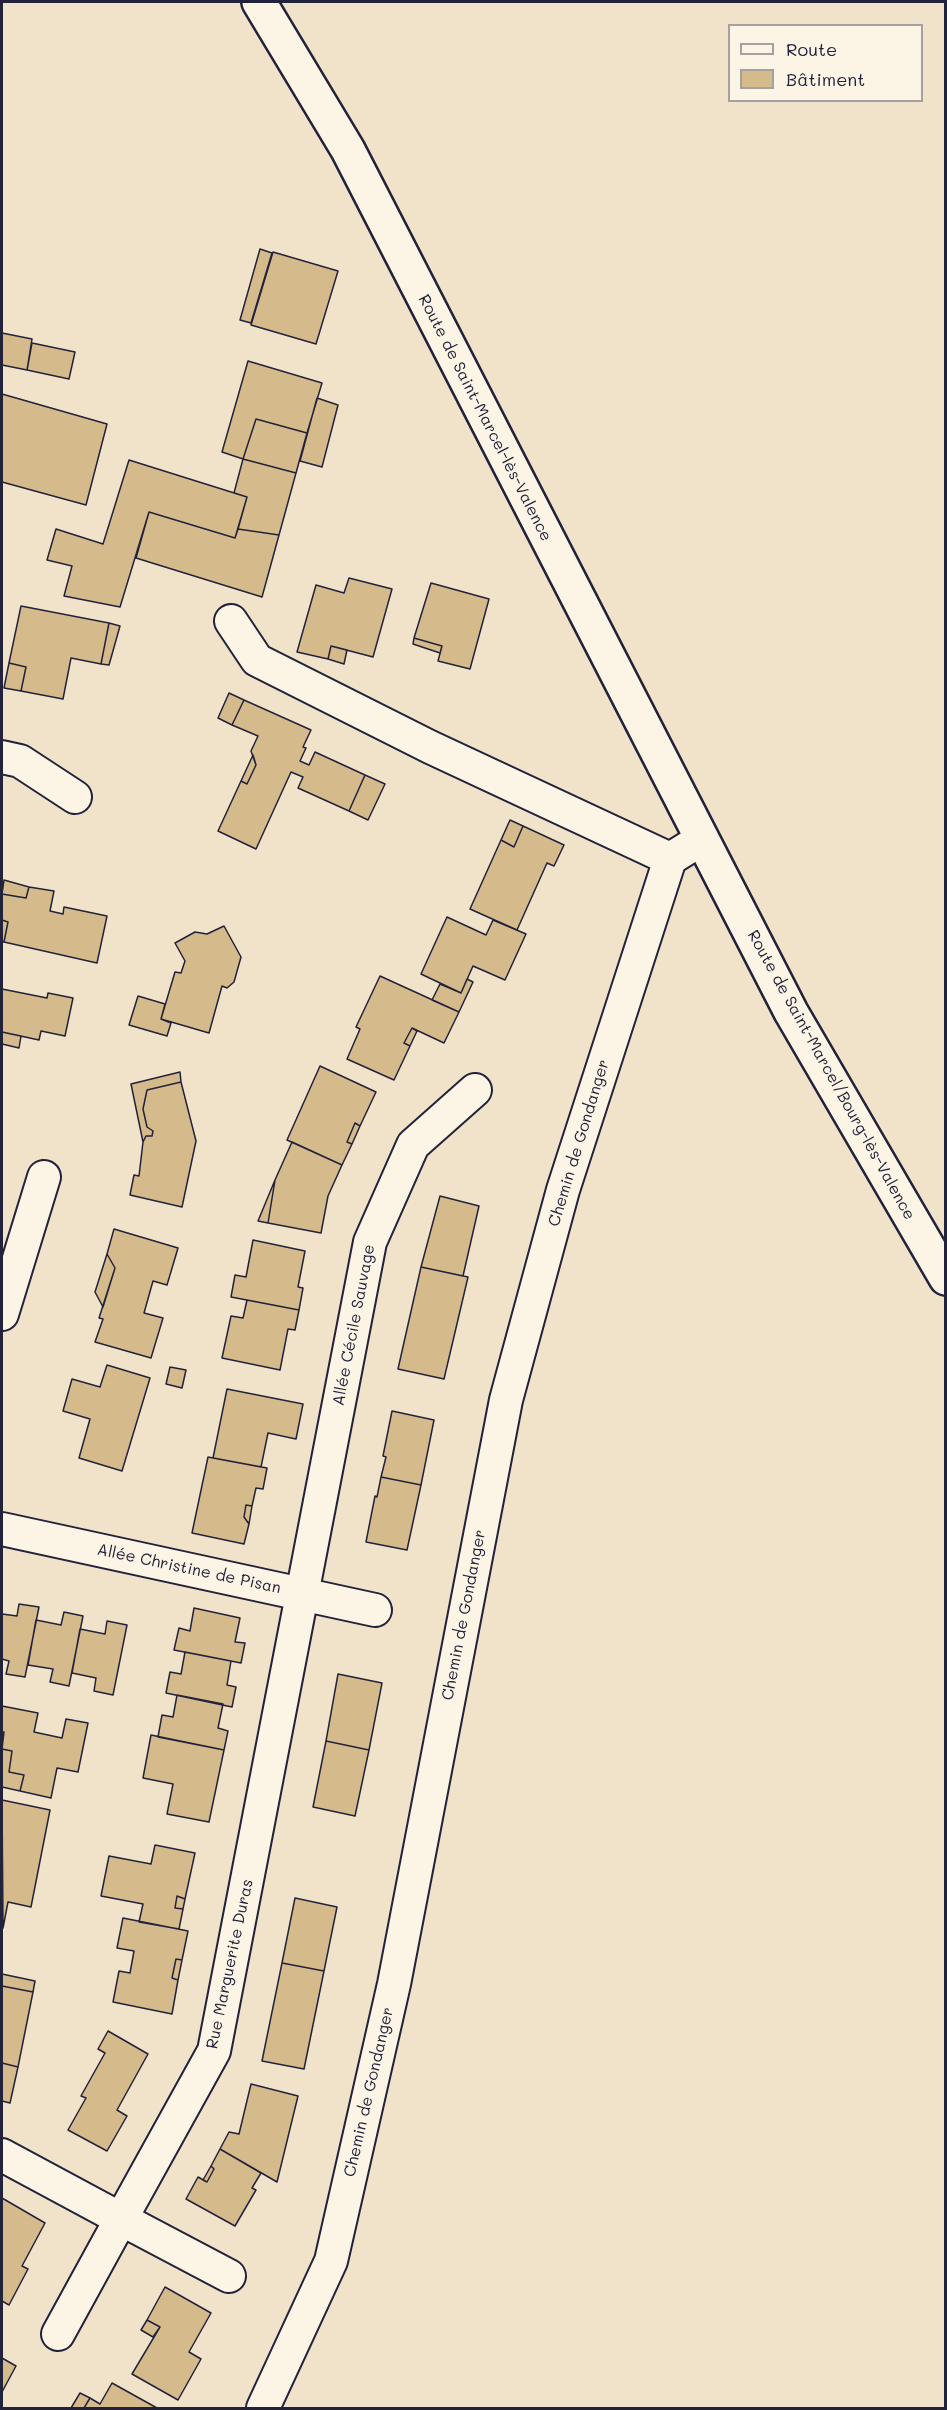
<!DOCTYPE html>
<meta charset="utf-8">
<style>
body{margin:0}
#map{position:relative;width:947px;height:2410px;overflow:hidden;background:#f0e3ca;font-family:Mali,sans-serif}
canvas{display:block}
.frame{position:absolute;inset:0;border:3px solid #22223b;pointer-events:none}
.legend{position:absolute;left:728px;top:24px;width:195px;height:78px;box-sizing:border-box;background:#fcf5e5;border:2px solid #a5a1a1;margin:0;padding:8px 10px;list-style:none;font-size:18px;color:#22223b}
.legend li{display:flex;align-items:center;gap:12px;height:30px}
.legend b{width:30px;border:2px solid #a5a1a1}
</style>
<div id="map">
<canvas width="947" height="2410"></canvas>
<div class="frame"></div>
<ul class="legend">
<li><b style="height:8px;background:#fcf5e5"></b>Route</li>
<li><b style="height:16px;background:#d5ba8b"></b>Bâtiment</li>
</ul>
</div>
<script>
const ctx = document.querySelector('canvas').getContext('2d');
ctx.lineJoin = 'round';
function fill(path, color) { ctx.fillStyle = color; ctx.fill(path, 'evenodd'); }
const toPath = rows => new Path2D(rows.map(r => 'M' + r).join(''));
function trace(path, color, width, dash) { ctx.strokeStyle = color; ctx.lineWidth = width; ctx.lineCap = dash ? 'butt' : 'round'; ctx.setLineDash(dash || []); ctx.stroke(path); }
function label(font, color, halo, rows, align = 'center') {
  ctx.font = font + ' Mali,sans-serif'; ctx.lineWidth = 4.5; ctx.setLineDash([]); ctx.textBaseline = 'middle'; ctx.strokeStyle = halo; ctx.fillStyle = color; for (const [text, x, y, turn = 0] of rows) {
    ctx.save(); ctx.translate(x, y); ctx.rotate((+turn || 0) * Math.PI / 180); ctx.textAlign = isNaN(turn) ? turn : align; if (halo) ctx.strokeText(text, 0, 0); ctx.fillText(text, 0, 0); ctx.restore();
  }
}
const building = toPath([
 [260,249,272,253,251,323,240,320,260,249],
 [273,252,338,271,316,344,251,325,273,252],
 [2,333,32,339,27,370,2,365,2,333],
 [32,343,75,352,69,379,27,370,32,343],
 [248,361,322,383,307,433,256,419,243,459,222,452,248,361],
 [2,394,107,424,86,505,2,482,2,394],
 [317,398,338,405,322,467,300,461,317,398],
 [256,419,307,433,296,473,243,459,256,419],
 [243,459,296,473,279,535,238,529,247,497,234,493,243,459],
 [129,460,247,497,235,538,149,512,120,607,64,596,72,566,47,560,56,529,103,544,129,460],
 [149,512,235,538,238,529,279,535,262,597,136,558,149,512],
 [349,578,392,589,373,657,331,646,328,659,297,652,316,585,344,593,349,578],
 [431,583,489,599,470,669,438,661,442,646,414,638,431,583],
 [21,606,109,623,101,664,71,658,63,699,21,691,26,667,9,663,21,606],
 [109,623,120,626,109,665,101,664,109,623],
 [414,638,442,646,440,653,413,644,414,638],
 [331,646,347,650,344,664,328,659,331,646],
 [9,663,26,667,21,691,4,688,9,663],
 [229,693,244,700,232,725,218,718,229,693],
 [244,700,311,730,303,747,306,748,300,761,309,765,315,752,365,775,349,811,298,788,303,777,291,772,256,849,218,831,241,781,247,784,256,765,251,751,258,736,232,725,244,700],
 [253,755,256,765,247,784,241,781,253,755],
 [365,775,385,784,368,820,349,811,365,775],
 [510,820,523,826,514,847,501,840,510,820],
 [523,826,564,845,554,866,547,863,517,930,470,909,501,840,514,847,523,826],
 [4,880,29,887,26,898,2,894,4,880],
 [29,887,54,891,50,911,63,914,64,907,107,916,97,963,4,942,8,922,2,920,2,894,26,898,29,887],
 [447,917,486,935,493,920,526,934,505,980,473,966,461,993,421,974,447,917],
 [2,920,8,922,4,942,2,942,2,920],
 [224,926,241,957,234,982,227,988,222,986,209,1033,161,1019,175,972,181,973,185,961,175,943,195,932,207,934,224,926],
 [380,976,459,1012,444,1043,412,1028,404,1043,410,1046,394,1080,347,1059,360,1029,356,1027,380,976],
 [467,979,473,982,459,1012,432,1000,440,984,461,993,467,979],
 [2,989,47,998,48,993,73,998,65,1036,41,1031,39,1040,2,1032,2,989],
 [138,996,165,1004,161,1019,171,1023,167,1036,129,1025,138,996],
 [412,1028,417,1031,410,1046,404,1043,412,1028],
 [2,1032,21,1036,19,1048,2,1044,2,1032],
 [320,1066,376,1092,360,1126,355,1123,347,1142,352,1144,342,1165,287,1140,320,1066],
 [180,1072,181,1082,147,1090,143,1109,147,1127,153,1131,152,1136,146,1136,143,1142,131,1084,180,1072],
 [181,1082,196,1141,182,1207,130,1195,134,1175,139,1176,143,1142,146,1136,152,1136,153,1131,147,1127,143,1109,147,1090,181,1082],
 [355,1123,360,1126,352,1144,347,1142,355,1123],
 [292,1142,342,1165,328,1196,321,1233,268,1223,275,1180,292,1142],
 [275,1180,268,1223,258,1221,275,1180],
 [440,1196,479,1206,463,1276,421,1267,440,1196],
 [114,1229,178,1248,167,1285,153,1281,144,1313,163,1318,151,1358,95,1342,103,1319,99,1318,115,1268,107,1254,114,1229],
 [253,1240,305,1251,298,1287,303,1288,299,1310,231,1297,235,1275,246,1277,253,1240],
 [107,1254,115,1268,103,1307,95,1292,107,1254],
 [421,1267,468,1277,444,1379,398,1369,421,1267],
 [247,1300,299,1310,295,1330,288,1329,280,1370,222,1358,231,1316,243,1318,247,1300],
 [107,1365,150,1378,122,1471,79,1458,90,1419,63,1411,72,1379,100,1387,107,1365],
 [170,1367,186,1370,182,1388,166,1384,170,1367],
 [227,1389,303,1404,296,1439,268,1433,261,1467,213,1458,227,1389],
 [392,1411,434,1420,421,1485,381,1477,386,1457,383,1456,392,1411],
 [208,1457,267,1468,263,1489,256,1488,252,1506,246,1505,244,1517,249,1524,244,1544,192,1533,208,1457],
 [381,1477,421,1485,407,1550,366,1542,375,1496,377,1497,381,1477],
 [246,1505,252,1506,249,1524,244,1517,246,1505],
 [19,1604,39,1607,25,1677,6,1674,9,1661,2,1659,2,1614,17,1616,19,1604],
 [194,1608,240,1618,235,1642,245,1643,241,1663,174,1650,179,1628,190,1631,194,1608],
 [64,1612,83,1616,69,1686,50,1682,53,1669,28,1665,36,1620,61,1625,64,1612],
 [107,1621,127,1625,113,1695,94,1691,96,1678,72,1673,80,1629,105,1634,107,1621],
 [185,1652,231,1661,227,1685,236,1687,232,1707,166,1693,170,1672,181,1674,185,1652],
 [338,1674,382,1683,369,1750,326,1741,338,1674],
 [177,1695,223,1704,218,1728,228,1731,224,1750,158,1737,162,1715,173,1717,177,1695],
 [2,1706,38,1713,34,1732,62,1738,66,1719,88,1723,78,1772,57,1768,51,1798,20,1791,24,1775,9,1772,12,1751,2,1749,4,1732,2,1732,2,1706],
 [151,1735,224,1750,209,1822,167,1814,173,1784,143,1778,151,1735],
 [326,1741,369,1750,355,1816,313,1807,326,1741],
 [2,1749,12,1751,9,1772,24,1775,20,1791,2,1787,2,1749],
 [2,1800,50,1810,31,1907,8,1902,3,1928,2,1800],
 [155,1845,195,1853,185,1899,177,1896,175,1908,183,1909,179,1929,139,1922,143,1904,101,1896,109,1856,151,1864,155,1845],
 [177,1896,185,1899,183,1909,175,1908,177,1896],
 [295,1898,337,1907,324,1971,282,1963,295,1898],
 [123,1918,188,1931,182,1960,176,1959,172,1978,178,1980,172,2014,113,2002,119,1971,130,1973,134,1951,117,1948,123,1918],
 [176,1959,182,1960,178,1980,172,1978,176,1959],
 [282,1963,324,1971,304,2069,262,2061,282,1963],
 [2,1974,35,1981,33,1992,2,1986,2,1974],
 [2,1986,33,1992,18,2067,2,2063,2,1986],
 [108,2031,148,2054,117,2110,127,2116,107,2151,68,2130,86,2098,81,2096,105,2053,98,2049,108,2031],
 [2,2063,18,2067,10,2103,2,2101,2,2063],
 [251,2084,298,2096,277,2182,220,2149,229,2132,239,2134,251,2084],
 [220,2149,261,2173,252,2188,256,2190,235,2226,186,2199,198,2177,207,2182,214,2169,211,2166,220,2149],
 [211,2166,214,2169,207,2182,203,2180,211,2166],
 [2,2198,45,2223,22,2266,28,2269,9,2305,2,2301,2,2198],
 [165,2287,211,2313,189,2352,201,2359,178,2400,132,2374,160,2327,147,2320,165,2287],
 [147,2320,160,2327,153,2337,141,2330,147,2320],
 [2,2358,16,2366,2,2392,2,2358],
 [112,2383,157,2408,84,2408,90,2398,100,2404,112,2383],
 [80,2393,90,2398,84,2408,71,2408,80,2393]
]);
fill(building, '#d5ba8b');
trace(building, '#22223b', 1.5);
const street = toPath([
 [231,621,257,660,430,747,670,859],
 [2,757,20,761,75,797],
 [2,1314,44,1177],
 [2,1529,375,1610],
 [2,2155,121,2219,214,2051,370,1242,413,1145,475,1090],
 [58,2334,121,2219,229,2276],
 [263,2408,331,2261,394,1984,506,1400,563,1190,670,859,702,839]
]);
const secondary = toPath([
 [259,2,348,150,791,1012,946,1278]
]);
trace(street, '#22223b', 36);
trace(secondary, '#22223b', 38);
trace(street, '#fcf5e5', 32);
trace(secondary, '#fcf5e5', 33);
label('16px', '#22223b', '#fcf5e5', [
 ["Route de Saint-Marcel-lès-Valence",485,418,63],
 ["Route de Saint-Marcel/Bourg-lès-Valence",831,1075,61],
 ["Chemin de Gondanger",579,1143,-73],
 ["Allée Cécile Sauvage",354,1325,-79],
 ["Allée Christine de Pisan",189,1569,12],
 ["Chemin de Gondanger",464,1615,-79],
 ["Rue Marguerite Duras",230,1964,-78],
 ["Chemin de Gondanger",369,2092,-77]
]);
</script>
